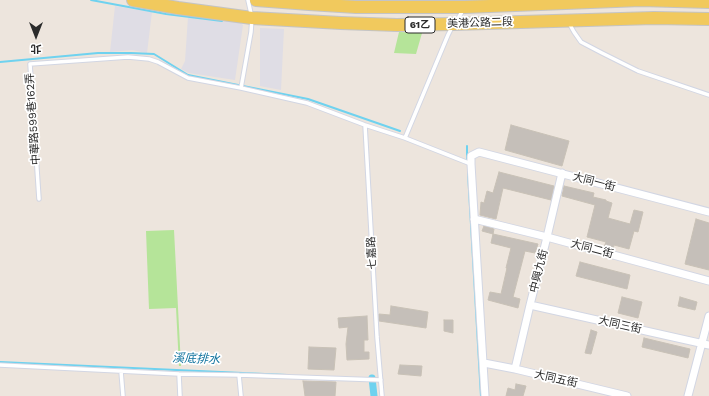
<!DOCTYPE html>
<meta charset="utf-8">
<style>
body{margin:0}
#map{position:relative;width:709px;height:396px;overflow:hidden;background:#ede5dd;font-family:"Work Sans","Noto Sans TC",sans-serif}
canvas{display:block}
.north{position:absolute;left:16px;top:16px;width:40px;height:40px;-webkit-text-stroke:3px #fff;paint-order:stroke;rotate:180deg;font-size:11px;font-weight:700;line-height:16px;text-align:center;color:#2b2b2b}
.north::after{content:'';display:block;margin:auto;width:14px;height:18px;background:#2b2b2b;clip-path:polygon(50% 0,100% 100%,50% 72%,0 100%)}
</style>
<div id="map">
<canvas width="709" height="396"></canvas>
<div class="north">北</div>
</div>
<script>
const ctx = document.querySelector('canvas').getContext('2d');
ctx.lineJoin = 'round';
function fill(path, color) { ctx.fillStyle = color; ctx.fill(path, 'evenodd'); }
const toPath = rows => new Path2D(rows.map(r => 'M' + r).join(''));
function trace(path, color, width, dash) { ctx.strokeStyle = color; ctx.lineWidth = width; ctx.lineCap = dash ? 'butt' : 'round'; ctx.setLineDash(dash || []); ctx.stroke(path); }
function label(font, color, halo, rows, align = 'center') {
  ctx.font = font + ' "Work Sans","Noto Sans TC",sans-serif'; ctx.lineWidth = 3.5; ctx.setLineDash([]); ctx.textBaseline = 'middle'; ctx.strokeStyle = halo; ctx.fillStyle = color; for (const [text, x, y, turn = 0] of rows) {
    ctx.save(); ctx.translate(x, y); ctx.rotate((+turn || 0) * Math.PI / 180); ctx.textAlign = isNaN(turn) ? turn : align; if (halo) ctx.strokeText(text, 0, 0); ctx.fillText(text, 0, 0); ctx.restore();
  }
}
fill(toPath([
 [115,6,152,12,147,53,132,50,110,52],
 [188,17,240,22,243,25,235,80,189,73,181,69,185,61],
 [260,28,284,29,281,90,260,86]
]), '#dfdde5');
fill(toPath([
 [399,32,422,33,416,54,394,53],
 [174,230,181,366,179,366,176,308,149,309,146,231]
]), '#b5e499');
trace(toPath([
 [91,0,166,14,222,21],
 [0,62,98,53,131,53,154,54,188,75,308,99,400,131],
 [467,146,467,163],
 [468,173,481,396],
 [0,362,287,375]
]), '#6fd2ef', 2);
trace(toPath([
 [372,378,374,396]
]), '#6fd2ef', 7);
const building = toPath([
 [511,125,569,141,562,166,505,150,511,125],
 [499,172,554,186,551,200,503,188,496,219,480,215,481,202,484,203,487,191,493,193,499,172],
 [564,186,594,193,593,197,606,200,606,201,612,203,608,218,630,224,634,210,643,212,638,232,634,231,629,249,614,245,613,250,604,247,606,242,587,237,595,205,562,196,564,186],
 [696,219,709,223,709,270,685,264,696,219],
 [484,226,494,229,493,234,482,231,484,226],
 [493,234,538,244,535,253,525,251,513,297,520,299,518,308,488,300,490,292,501,294,507,268,506,268,511,248,491,243,493,234],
 [580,262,630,275,627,289,576,276,580,262],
 [622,297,642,302,638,318,618,313,622,297],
 [680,297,697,302,695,310,678,306,680,297],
 [391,306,428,312,426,328,379,321,379,314,390,315,391,306],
 [367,316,368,340,364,340,364,352,369,352,369,359,347,360,346,344,348,327,339,328,338,318,367,316],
 [444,320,453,320,453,333,444,331,444,320],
 [591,330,597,332,591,354,585,353,591,330],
 [644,338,690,349,688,358,642,347,644,338],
 [309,347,336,348,334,370,308,369,309,347],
 [400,365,422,366,421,376,398,374,400,365],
 [303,381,336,382,335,396,305,396,303,381],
 [516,384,526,386,523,396,506,396,508,388,515,390,516,384]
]);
fill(building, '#c5bfb9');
trace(building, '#c8c1b6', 1);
const service = toPath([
 [456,22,463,10],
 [569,23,574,32,581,42,602,53,638,71,709,95],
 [241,88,251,32,252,18,248,0],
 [365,125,377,337,382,396],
 [405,138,448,35,452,27],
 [39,199,30,64,128,57,149,59,158,62,188,78,241,88,307,103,365,125,405,138,471,164],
 [0,365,179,374,239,375,381,380],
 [121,371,123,396],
 [179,374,180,396],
 [239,375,241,396]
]);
const minor = toPath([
 [474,219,547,237,709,281],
 [530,305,709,345],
 [484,363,515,369,627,396],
 [515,369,530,305,547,237,562,173],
 [485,396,471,164,471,156,479,152,709,212],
 [688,396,709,316]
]);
const primary = toPath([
 [133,0,178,8,252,18,341,23,397,25,454,24,654,18,709,19],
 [256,0,309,4,356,7,465,7,641,0,709,2]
]);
trace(service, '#d2d6e3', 5.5);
trace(minor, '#d2d6e3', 9);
trace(primary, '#c4c4c4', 14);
trace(service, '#fff', 3.5);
trace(minor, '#fff', 7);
trace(primary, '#f1c95d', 12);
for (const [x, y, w] of [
 [420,25,30]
]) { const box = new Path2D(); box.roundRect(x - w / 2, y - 8, w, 16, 3); ctx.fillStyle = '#fff'; ctx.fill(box); trace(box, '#2b2b2b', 1); }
label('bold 10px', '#2b2b2b', null, [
 ["61乙",420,25]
]);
label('11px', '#2b2b2b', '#fff', [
 ["美港公路二段",480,23,-2],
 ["中華路599巷162弄",33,119,-94],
 ["大同一街",594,182,15],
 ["大同二街",592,249,15],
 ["七嘉路",372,253,-93],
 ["中興九街",539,271,-76],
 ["大同三街",620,325,13],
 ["大同五街",556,379,13]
]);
label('italic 12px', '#0d719d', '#fff', [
 ["溪底排水",196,359,2]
]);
</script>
